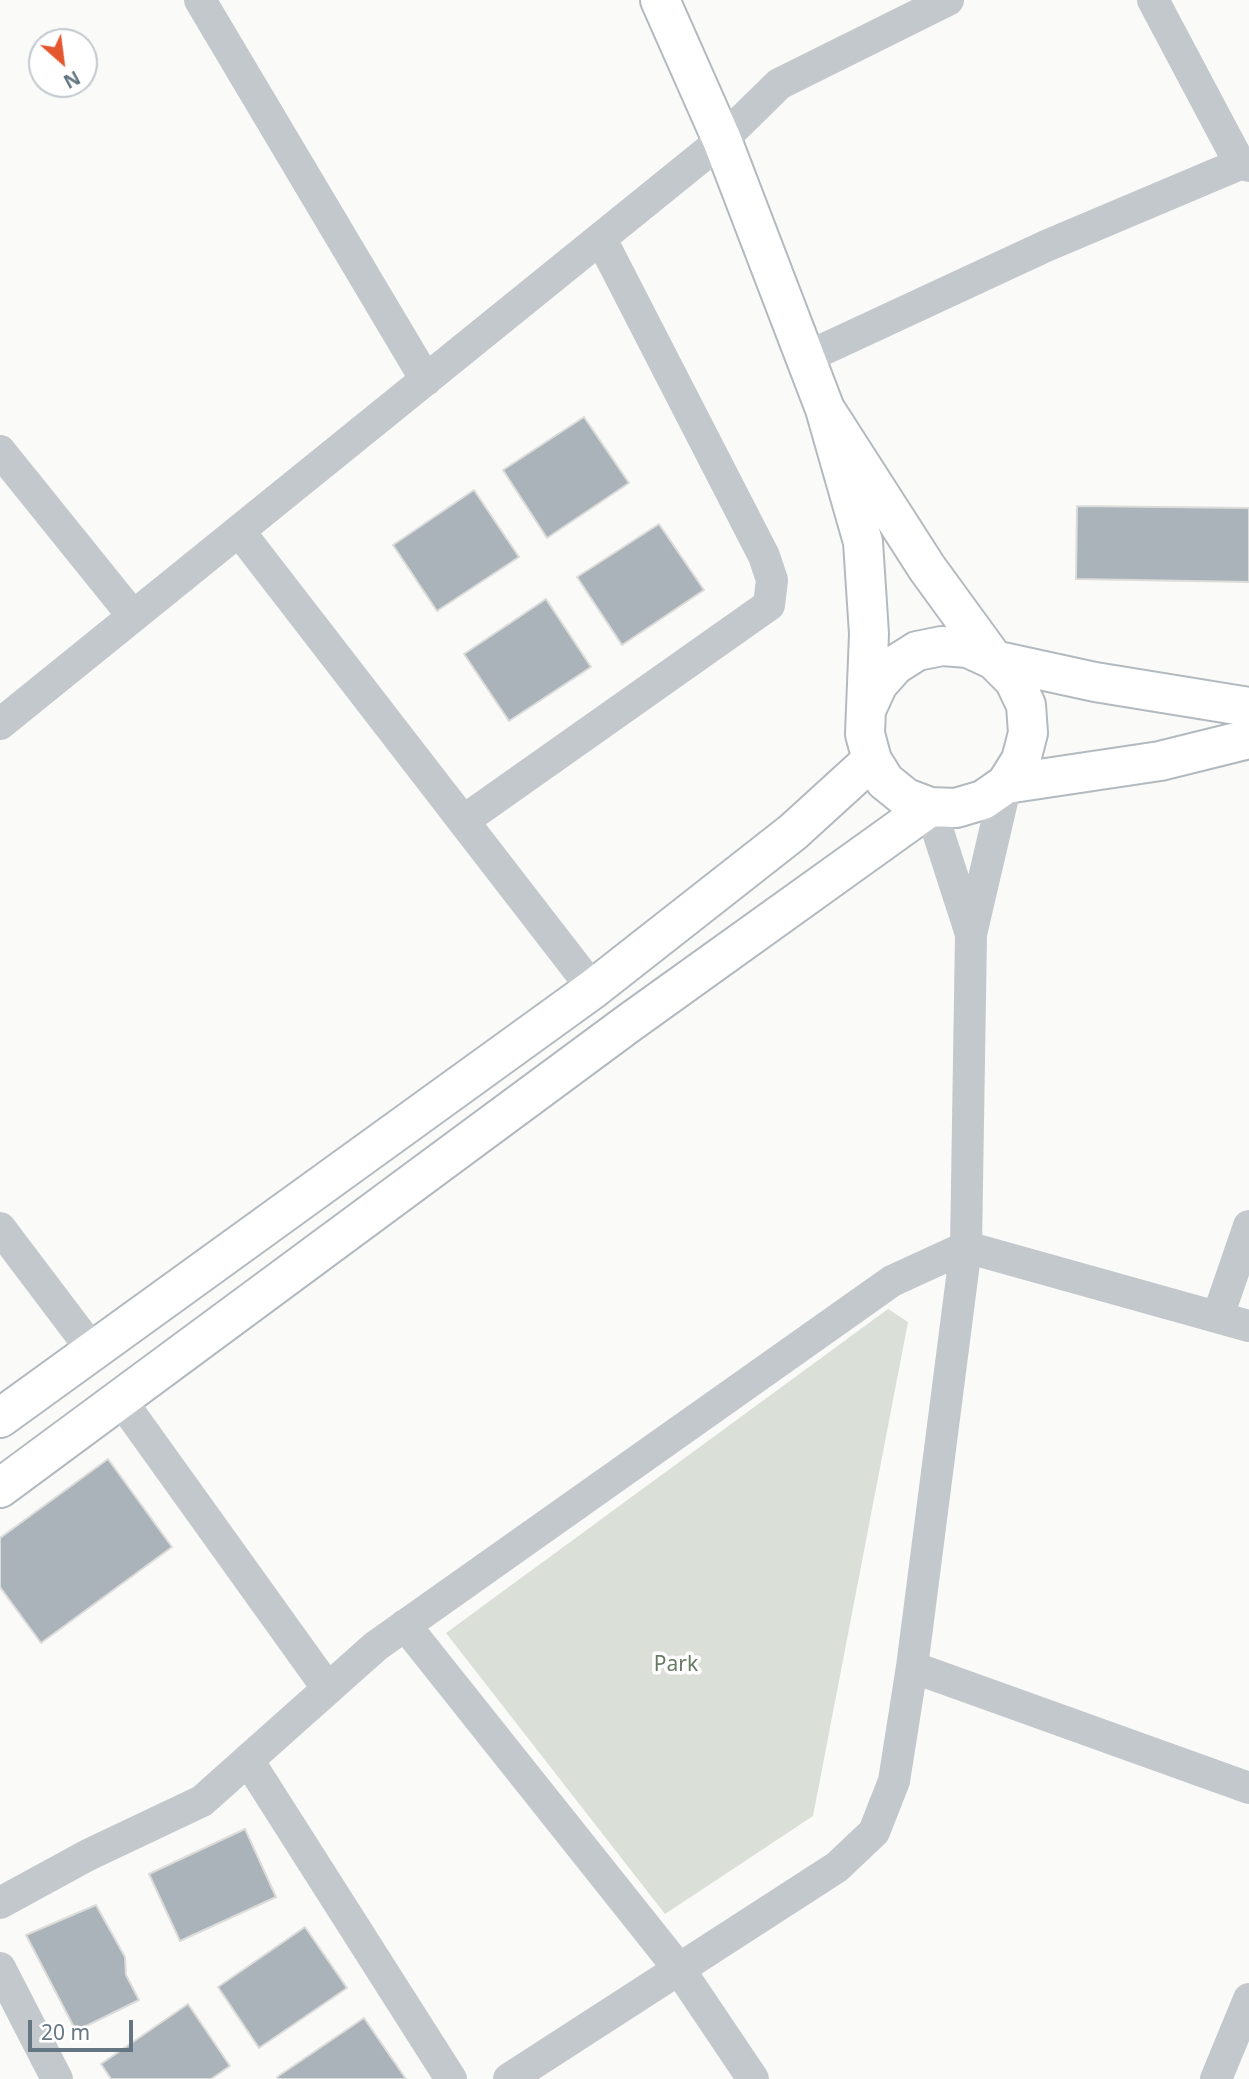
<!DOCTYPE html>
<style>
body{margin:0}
#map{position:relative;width:1249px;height:2079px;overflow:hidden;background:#fafaf8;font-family:"Noto Sans",sans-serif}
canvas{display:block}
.north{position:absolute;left:28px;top:28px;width:70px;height:70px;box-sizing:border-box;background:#fff;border:2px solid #c1c8cd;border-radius:50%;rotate:152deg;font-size:19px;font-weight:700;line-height:28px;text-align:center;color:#657683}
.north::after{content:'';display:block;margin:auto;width:24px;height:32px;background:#e4572e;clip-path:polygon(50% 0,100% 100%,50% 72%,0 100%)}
.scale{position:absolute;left:28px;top:2020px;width:105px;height:32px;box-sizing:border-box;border:4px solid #657683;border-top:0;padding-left:9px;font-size:21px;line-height:24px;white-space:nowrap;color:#657683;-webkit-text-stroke:5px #fff;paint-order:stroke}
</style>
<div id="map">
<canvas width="1249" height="2079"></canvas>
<div class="north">N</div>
<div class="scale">20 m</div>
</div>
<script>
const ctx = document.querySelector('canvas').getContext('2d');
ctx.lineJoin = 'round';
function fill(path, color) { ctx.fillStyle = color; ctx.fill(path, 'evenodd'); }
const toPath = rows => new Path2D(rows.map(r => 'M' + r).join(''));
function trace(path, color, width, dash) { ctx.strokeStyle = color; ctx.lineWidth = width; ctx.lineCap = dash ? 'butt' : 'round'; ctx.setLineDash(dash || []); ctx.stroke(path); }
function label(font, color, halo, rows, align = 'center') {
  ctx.font = font + ' "Noto Sans",sans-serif'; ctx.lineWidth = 7; ctx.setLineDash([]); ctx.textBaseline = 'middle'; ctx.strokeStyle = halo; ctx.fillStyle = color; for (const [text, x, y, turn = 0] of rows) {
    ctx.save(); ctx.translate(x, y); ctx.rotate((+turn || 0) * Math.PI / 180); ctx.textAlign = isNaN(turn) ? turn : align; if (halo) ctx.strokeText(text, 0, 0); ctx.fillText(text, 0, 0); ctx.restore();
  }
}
fill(toPath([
 [888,1309,908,1322,813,1816,665,1914,446,1633]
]), '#dadfd7');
const building = toPath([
 [584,417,629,483,547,538,503,470,584,417],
 [474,490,519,557,437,611,393,545,474,490],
 [1077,506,1249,508,1249,582,1076,579,1077,506],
 [659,524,704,590,622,645,577,577,659,524],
 [546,599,591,667,509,721,464,654,546,599],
 [108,1459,172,1547,41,1643,0,1587,0,1538,108,1459],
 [245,1829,276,1897,180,1941,149,1874,245,1829],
 [96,1905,125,1957,126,1975,139,2000,76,2031,26,1935,96,1905],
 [305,1927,347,1988,259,2048,218,1987,305,1927],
 [188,2004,230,2066,211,2079,111,2079,101,2064,188,2004],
 [364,2018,406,2079,278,2079,277,2077,364,2018]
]);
fill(building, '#aab3b9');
trace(building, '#dcdcda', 2);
const secondary = toPath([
 [660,0,722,140,825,409,863,542,869,634,865,734,872,760,885,781,906,798,930,807,956,808,983,800,1006,784,1021,760,1028,733,1026,705,1014,680,994,660,927,568,825,409],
 [867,708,878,684,895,665,917,651,942,646,968,648,994,660,1095,682,1249,707],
 [1006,784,1160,761,1249,739],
 [0,1418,593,989,793,832,872,760],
 [0,1488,629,1023,930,807]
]);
trace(secondary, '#b3babf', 42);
trace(toPath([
 [200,0,426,380],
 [1153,0,1240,164,1249,166],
 [805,358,1046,246,1240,164],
 [0,451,133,616],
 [239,531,593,989],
 [0,724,722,140,779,84,948,0],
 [930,807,971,934,1006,784],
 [463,821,769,605,772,580,764,556,601,239],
 [0,1228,93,1351],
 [1218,1316,1249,1226],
 [120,1399,328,1689],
 [405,1625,679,1969,753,2079],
 [912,1667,1249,1788],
 [248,1760,451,2079],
 [0,1903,88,1855,202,1801,376,1646,892,1281,966,1247,1249,1326],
 [0,1968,57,2079],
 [509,2079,837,1867,874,1832,894,1781,912,1667,966,1247,971,934],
 [1216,2079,1249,1999]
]), '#c3c8cc', 32);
trace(secondary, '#fff', 38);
label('21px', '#687a64', '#fff', [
 ["Park",676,1665]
]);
</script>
